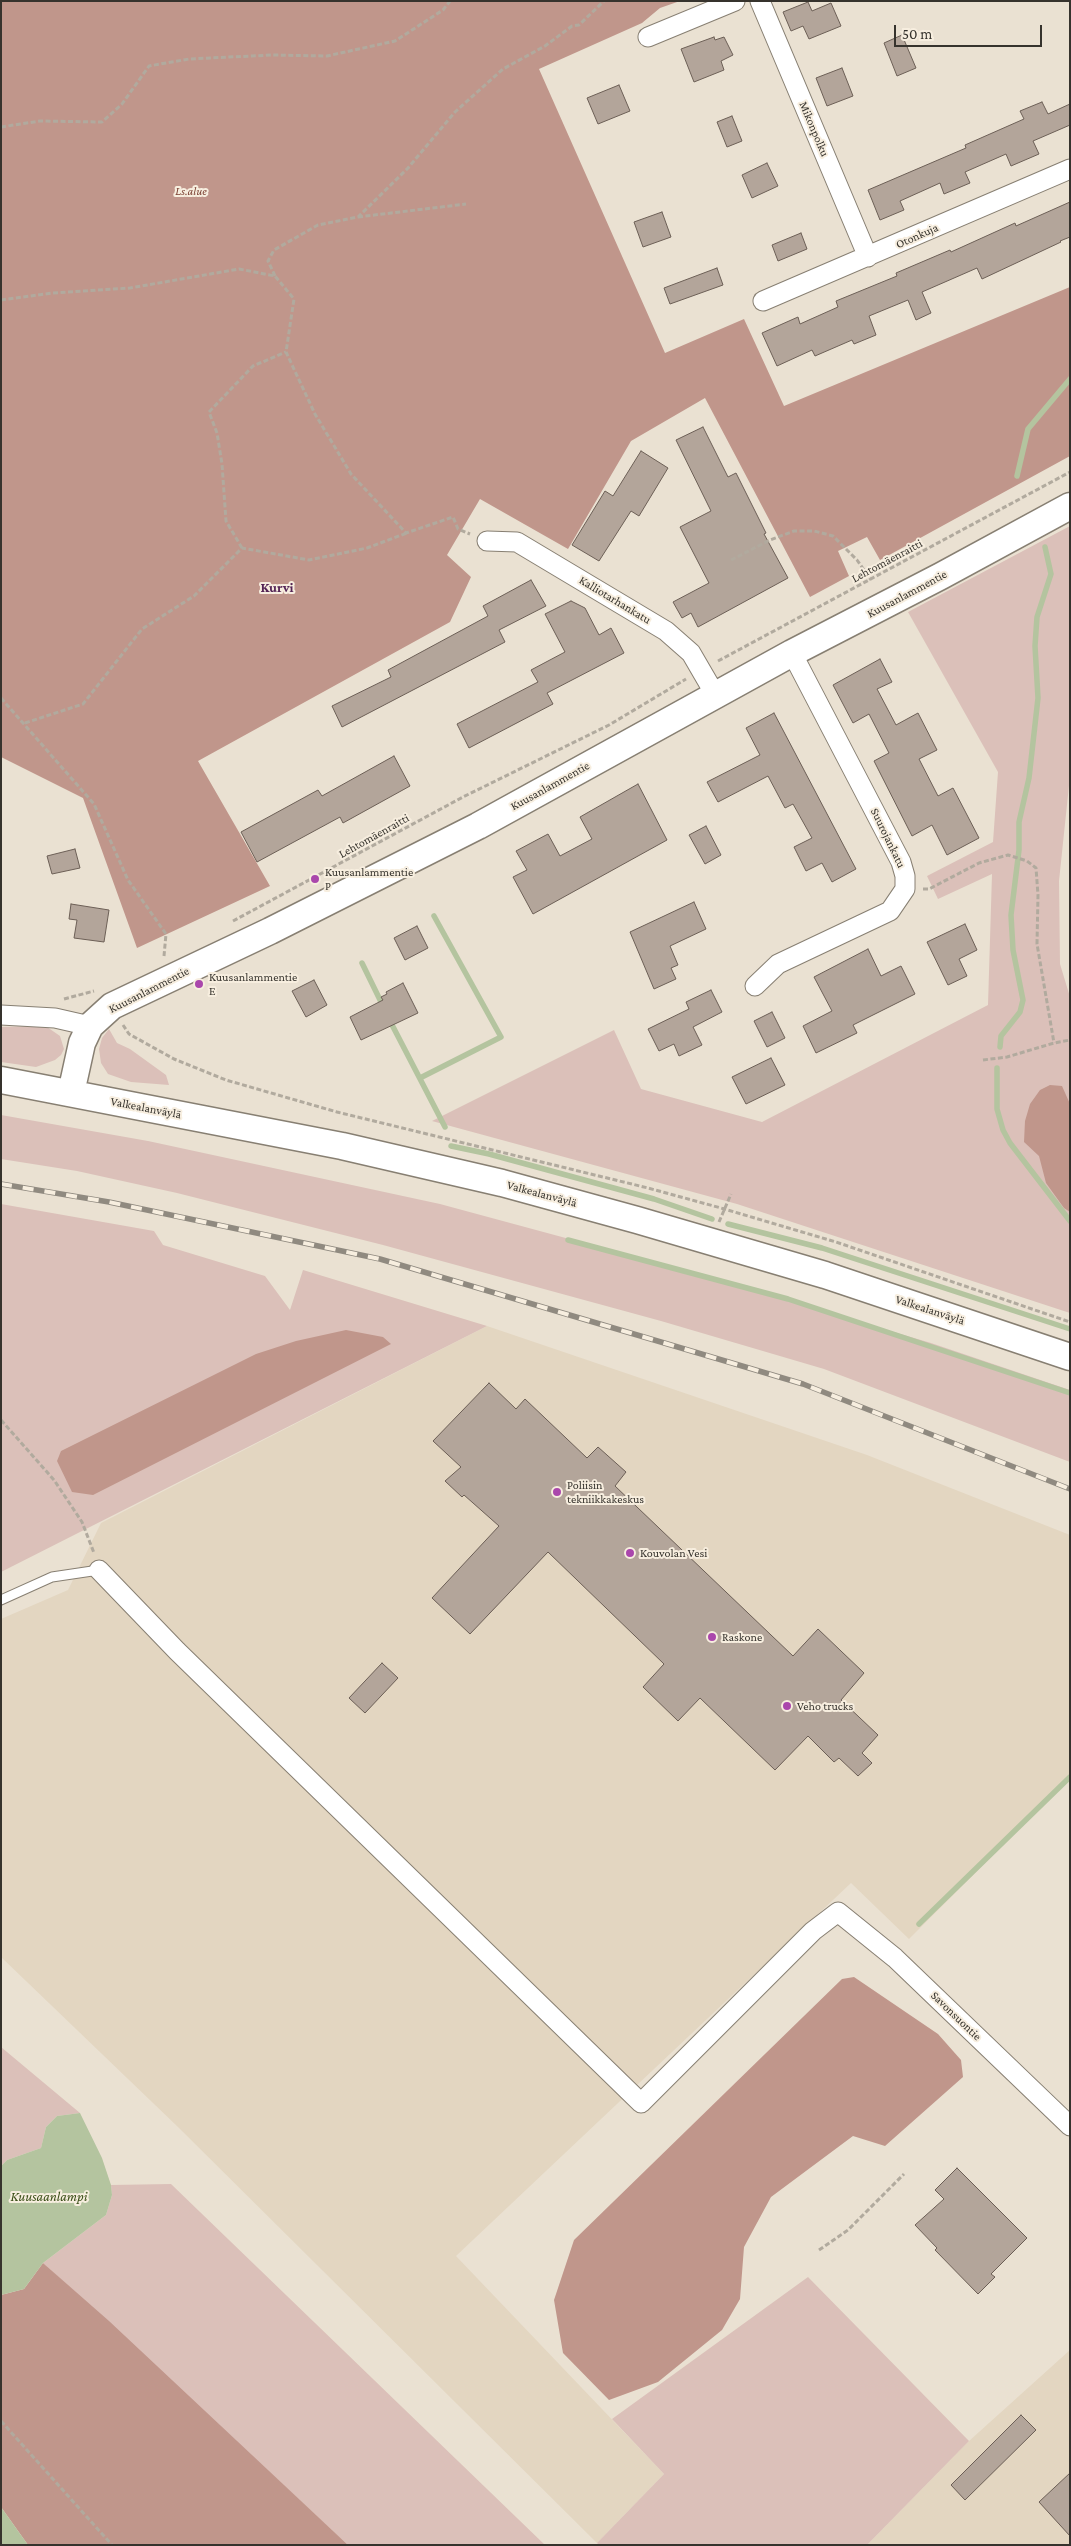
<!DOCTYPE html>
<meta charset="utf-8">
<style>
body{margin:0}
#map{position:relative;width:1071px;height:2546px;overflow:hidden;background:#eae1d2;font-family:"Crimson Pro",serif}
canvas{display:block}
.frame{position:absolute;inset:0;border:2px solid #36332d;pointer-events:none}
.scale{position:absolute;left:894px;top:25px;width:148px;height:22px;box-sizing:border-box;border:2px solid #36332d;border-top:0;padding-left:6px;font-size:15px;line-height:18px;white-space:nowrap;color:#36332d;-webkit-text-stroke:4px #f7eedf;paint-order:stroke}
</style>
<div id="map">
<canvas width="1071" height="2546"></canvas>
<div class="frame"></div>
<div class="scale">50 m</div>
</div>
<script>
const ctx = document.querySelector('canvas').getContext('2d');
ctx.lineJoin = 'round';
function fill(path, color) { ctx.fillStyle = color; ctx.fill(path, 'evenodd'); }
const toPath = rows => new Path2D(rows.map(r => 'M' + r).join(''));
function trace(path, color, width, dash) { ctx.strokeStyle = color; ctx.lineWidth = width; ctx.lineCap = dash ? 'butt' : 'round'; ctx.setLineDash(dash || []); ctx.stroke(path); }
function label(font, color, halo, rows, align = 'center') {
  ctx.font = font + ' "Crimson Pro",serif'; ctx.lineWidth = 4; ctx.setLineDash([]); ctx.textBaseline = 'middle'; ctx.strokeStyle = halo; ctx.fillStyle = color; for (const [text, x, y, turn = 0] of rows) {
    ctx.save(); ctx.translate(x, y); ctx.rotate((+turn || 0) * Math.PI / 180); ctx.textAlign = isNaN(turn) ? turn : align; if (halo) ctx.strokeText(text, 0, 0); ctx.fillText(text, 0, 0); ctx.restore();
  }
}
fill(toPath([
 [487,1326,867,1455,1070,1535,1070,1778,909,1939,851,1883,456,2256,664,2474,597,2543,178,2127,1,1957,1,1619,68,1590,101,1523],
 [1070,2350,1070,2545,867,2545,969,2441]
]), '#e3d6c1');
fill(toPath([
 [1070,526,1070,776,1059,881,1060,964,1070,997,1070,1313,737,1204,432,1121,614,1030,641,1089,762,1122,988,1005,992,874,938,899,927,876,993,842,998,772,908,612],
 [36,1026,47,1027,60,1036,64,1049,61,1055,55,1060,36,1067,1,1062,1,1027],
 [109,1029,117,1043,130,1049,166,1075,169,1085,131,1082,108,1074,101,1063,99,1049,102,1038],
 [1,1115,148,1141,440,1204,695,1273,931,1343,1070,1390,1070,1462,824,1369,661,1321,383,1245,177,1193,77,1171,1,1159],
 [1,1204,154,1231,163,1245,265,1276,290,1310,303,1270,487,1326,1,1572],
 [1,2047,80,2113,57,2116,46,2127,41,2148,7,2160,1,2166],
 [171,2184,545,2545,348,2545,43,2263,106,2215,112,2195,111,2185],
 [808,2277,969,2441,867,2545,599,2545,597,2543,664,2474,612,2419]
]), '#dbc0b9');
fill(toPath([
 [1,1,680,1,660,8,642,23,539,69,665,353,744,319,784,406,1070,287,1070,456,880,560,867,537,838,551,849,576,810,597,705,398,631,441,568,549,480,499,447,555,471,577,450,622,198,761,270,886,137,948,83,798,1,757],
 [1050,1085,1062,1086,1070,1104,1070,1212,1064,1208,1046,1183,1039,1156,1024,1142,1025,1121,1030,1104,1040,1090],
 [346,1330,383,1337,391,1344,93,1495,72,1492,57,1461,61,1451,256,1354,296,1341],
 [854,1977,938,2034,961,2060,963,2077,885,2146,853,2136,771,2197,744,2247,740,2299,722,2330,658,2382,609,2400,563,2353,554,2300,574,2240,842,1979],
 [43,2263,109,2321,348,2545,28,2545,1,2507,1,2295,24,2289]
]), '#c0968b');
fill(toPath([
 [80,2113,102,2158,111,2185,112,2195,106,2215,43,2263,24,2289,1,2295,1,2166,7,2160,41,2148,46,2127,57,2116],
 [1,2507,28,2545,1,2545]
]), '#b4c49f');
trace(toPath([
 [1017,476,1028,429,1070,379],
 [362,963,383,1006],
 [389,1019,445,1127],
 [1000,1047,1001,1036,1020,1012,1023,1000,1013,950,1011,915,1019,850,1019,822,1029,778,1038,698,1035,646,1037,617,1051,574,1045,547],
 [997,1068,997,1109,1003,1130,1010,1143,1070,1221],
 [420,1078,501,1037,434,916],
 [451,1146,489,1154,654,1199,712,1219],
 [728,1224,822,1248,1070,1329],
 [568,1240,788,1299,1070,1393],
 [919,1924,1070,1777]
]), '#b4c49f', 5.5);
const building = toPath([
 [808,2,812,11,831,3,841,26,809,39,803,26,791,31,783,12,808,2],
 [902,35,916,68,897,76,884,43,902,35],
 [714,37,715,40,724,37,733,55,721,61,724,70,694,82,681,49,714,37],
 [842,68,853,96,827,106,816,78,842,68],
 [619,85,630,111,598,124,587,98,619,85],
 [1042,102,1048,114,1070,104,1070,125,1033,141,1039,154,1011,166,1006,154,965,172,970,183,944,194,940,183,900,201,904,210,880,220,868,190,966,148,965,145,1024,119,1020,111,1042,102],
 [732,116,742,141,727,147,717,122,732,116],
 [767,163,778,186,752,198,742,175,767,163],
 [1070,202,1070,237,1060,241,1061,242,982,279,977,268,922,292,931,313,916,320,908,300,869,316,876,335,854,344,852,340,815,356,812,350,777,366,762,333,798,317,800,324,838,307,836,301,897,276,896,273,950,250,951,252,1015,223,1016,226,1070,202],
 [662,212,671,237,643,247,634,222,662,212],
 [801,233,807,249,778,261,772,245,801,233],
 [717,268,723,285,670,304,664,288,717,268],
 [703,427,728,477,736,473,766,533,764,534,788,578,698,627,691,613,682,618,673,602,709,583,680,527,711,511,676,440,703,427],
 [641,451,668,468,639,516,631,511,599,561,572,545,605,491,613,496,641,451],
 [531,580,546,606,499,630,505,642,342,727,332,706,391,677,388,670,488,616,483,606,531,580],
 [571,601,585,608,599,635,611,628,624,653,547,693,553,704,469,748,457,724,538,682,531,670,565,652,545,614,571,601],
 [880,659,892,682,877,689,896,725,918,713,937,750,919,759,938,796,953,788,979,838,947,855,932,825,912,836,874,761,889,753,869,714,853,723,833,685,880,659],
 [774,713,856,869,832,882,822,863,806,871,794,847,812,838,793,804,785,808,768,776,718,802,707,782,760,755,746,728,774,713],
 [394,756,410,786,343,823,340,817,257,862,241,832,318,790,322,796,394,756],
 [638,784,667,840,533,914,513,877,527,870,516,851,548,834,560,856,592,839,580,817,638,784],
 [706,826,721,855,705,864,689,835,706,826],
 [75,849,80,868,52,874,47,856,75,849],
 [694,902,706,929,670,946,678,965,671,968,676,979,654,989,630,932,694,902],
 [71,904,109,910,104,942,74,938,77,920,69,919,71,904],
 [965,924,977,950,959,959,967,976,948,985,927,942,965,924],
 [417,926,428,948,405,960,394,938,417,926],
 [868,949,881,976,901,966,915,994,853,1025,857,1033,816,1053,803,1026,832,1011,814,977,868,949],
 [314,980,327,1005,306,1017,292,991,314,980],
 [403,983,418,1013,361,1040,350,1017,383,1000,381,997,387,994,386,992,403,983],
 [711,990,722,1012,693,1027,702,1045,679,1056,674,1044,659,1051,648,1029,689,1009,686,1002,711,990],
 [772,1012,785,1038,767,1047,754,1021,772,1012],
 [771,1058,785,1085,746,1104,732,1077,771,1058],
 [489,1383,516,1409,525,1399,587,1458,598,1447,626,1472,615,1486,793,1656,818,1629,864,1673,841,1700,878,1735,862,1753,872,1763,858,1776,839,1758,834,1762,808,1736,775,1770,700,1698,678,1721,643,1687,664,1664,548,1552,470,1634,432,1598,499,1526,464,1495,462,1497,445,1481,461,1467,433,1441,489,1383],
 [382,1663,398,1678,365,1713,349,1698,382,1663],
 [957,2168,1027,2238,991,2274,995,2277,978,2294,935,2250,937,2248,915,2225,944,2199,935,2190,957,2168],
 [1021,2415,1036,2430,965,2500,951,2485,1021,2415],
 [1070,2473,1070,2536,1039,2502,1070,2473]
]);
fill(building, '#b3a59a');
trace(building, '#6c5f56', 1);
const lane = toPath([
 [1,1600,52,1577,99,1570]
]);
const street = toPath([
 [760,1,868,257],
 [648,37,735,1],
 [763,301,1070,169],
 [487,541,517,542,666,631,691,653,716,696],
 [755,986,778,964,890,911,905,889,905,876,901,862,792,653],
 [1,1015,55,1018,90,1026],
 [99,1570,177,1651,641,2103,813,1931,838,1912,895,1958,1070,2126]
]);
const secondary = toPath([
 [1,1080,342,1146,502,1183,637,1220,825,1275,1070,1357],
 [71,1093,82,1043,90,1026,112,1006,270,931,478,826,792,653,941,576,1070,506]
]);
trace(lane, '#877f72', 11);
trace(street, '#877f72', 21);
trace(secondary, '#877f72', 29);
trace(toPath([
 [1,127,40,121,102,122,122,104,149,66,189,59,272,55,327,56,395,41,443,10,450,1],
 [358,217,466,204],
 [275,276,268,261,274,250,318,225,358,217,408,168,455,112,503,69,545,46,572,26,579,25,604,1],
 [1,300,53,293,130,288,239,269,275,276,294,299,286,352,315,414,351,474,406,533,453,517,458,529,470,534],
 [242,548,226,521,222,464,217,433,209,412,253,366,286,352],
 [731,560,770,540,794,531,814,531,833,536,857,560,871,580],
 [718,661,1070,472],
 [1,698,94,804,128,880,166,934,164,956],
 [25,723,83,704,142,629,194,596,242,548,309,560,367,548,407,533],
 [923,889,929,889,979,863,1008,855,1027,861,1036,868,1038,895,1037,944,1054,1043],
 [233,921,463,797,609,725,686,679],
 [64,999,94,991],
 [123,1025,129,1034,174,1059,226,1080,337,1112,648,1188,721,1208,836,1242,1070,1322],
 [983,1060,1007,1057,1054,1043,1070,1040],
 [719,1222,731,1194],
 [1,1420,54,1480,82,1522,94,1553],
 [819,2250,848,2230,904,2174],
 [1,2421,112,2545]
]), '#b1aa9e', 3, [5, 2.5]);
trace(lane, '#fff', 9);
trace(street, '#fff', 19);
trace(secondary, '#fff', 26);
const rail = toPath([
 [1,1184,109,1202,380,1259,803,1384,1070,1489]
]);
trace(rail, '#908a80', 5.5);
trace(rail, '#f7eedf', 4, [11]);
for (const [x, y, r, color] of [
 [315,879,5,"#aa47ac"],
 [199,984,5,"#aa47ac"],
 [557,1492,5,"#aa47ac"],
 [630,1553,5,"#aa47ac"],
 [712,1637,5,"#aa47ac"],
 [787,1706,5,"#aa47ac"]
]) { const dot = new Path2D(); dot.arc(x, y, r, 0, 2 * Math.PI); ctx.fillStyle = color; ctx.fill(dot); trace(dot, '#f7eedf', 2); }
label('12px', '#36332d', '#f7eedf', [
 ["Mikonpolku",814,129,67],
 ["Otonkuja",917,236,-24],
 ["Lehtomäenraitti",887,561,-28],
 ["Kuusanlammentie",907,594,-28],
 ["Kalliotarhankatu",615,600,31],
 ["Kuusanlammentie",550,786,-29],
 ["Lehtomäenraitti",374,836,-29],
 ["Suurojankatu",888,838,64],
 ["Kuusanlammentie",149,990,-27],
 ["Valkealanväylä",146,1108,11],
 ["Valkealanväylä",542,1194,15],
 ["Valkealanväylä",930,1310,18],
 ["Savonsuontie",956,2016,44]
]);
label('italic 12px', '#7b4133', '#f7eedf', [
 ["Ls.alue",191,191]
]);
label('12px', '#36332d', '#f7eedf', [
 ["Kuusanlammentie",325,872],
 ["P",325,886],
 ["Kuusanlammentie",209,977],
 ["E",209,991],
 ["Poliisin",567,1485],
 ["tekniikkakeskus",567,1499],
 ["Kouvolan Vesi",640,1553],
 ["Raskone",722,1637],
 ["Veho trucks",797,1706]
], 'left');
label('bold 14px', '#542455', '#f7eedf', [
 ["Kurvi",277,588]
]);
label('italic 14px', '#3a4e17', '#f7eedf', [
 ["Kuusaanlampi",49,2197]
]);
</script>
